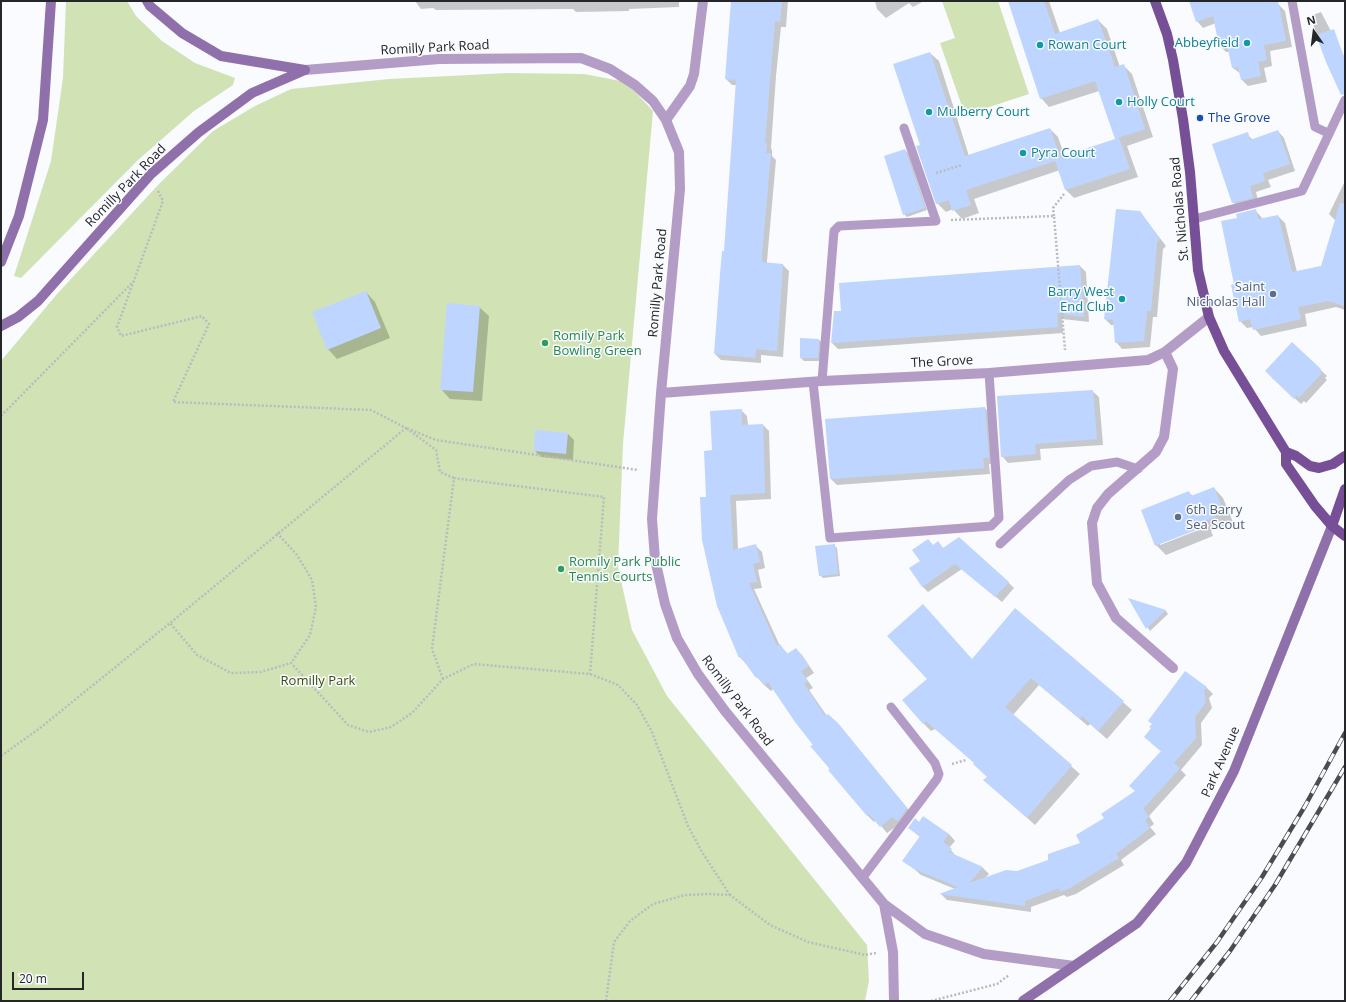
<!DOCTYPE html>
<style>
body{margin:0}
#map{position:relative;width:1346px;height:1002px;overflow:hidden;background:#f9fbff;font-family:"Open Sans",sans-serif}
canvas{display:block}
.frame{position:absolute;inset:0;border:2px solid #252629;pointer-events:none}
.north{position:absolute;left:1294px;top:12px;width:40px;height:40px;-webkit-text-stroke:3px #f9fbff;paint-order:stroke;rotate:346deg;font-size:11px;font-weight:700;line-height:16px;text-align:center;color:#252629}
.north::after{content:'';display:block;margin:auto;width:14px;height:18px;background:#252629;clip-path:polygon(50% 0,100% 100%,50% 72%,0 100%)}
.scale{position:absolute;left:12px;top:972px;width:72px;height:18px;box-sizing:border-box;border:2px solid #252629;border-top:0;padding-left:5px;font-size:12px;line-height:14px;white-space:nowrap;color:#252629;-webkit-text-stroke:3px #f9fbff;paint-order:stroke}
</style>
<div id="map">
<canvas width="1346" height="1002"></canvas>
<div class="frame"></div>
<div class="north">N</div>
<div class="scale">20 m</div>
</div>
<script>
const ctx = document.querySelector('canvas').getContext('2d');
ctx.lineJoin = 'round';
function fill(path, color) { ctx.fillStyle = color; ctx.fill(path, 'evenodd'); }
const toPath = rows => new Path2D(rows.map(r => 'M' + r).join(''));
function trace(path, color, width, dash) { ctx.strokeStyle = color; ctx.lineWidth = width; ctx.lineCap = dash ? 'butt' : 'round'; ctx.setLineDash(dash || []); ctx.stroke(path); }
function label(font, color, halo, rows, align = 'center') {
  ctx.font = font + ' "Open Sans",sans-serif'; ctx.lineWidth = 3; ctx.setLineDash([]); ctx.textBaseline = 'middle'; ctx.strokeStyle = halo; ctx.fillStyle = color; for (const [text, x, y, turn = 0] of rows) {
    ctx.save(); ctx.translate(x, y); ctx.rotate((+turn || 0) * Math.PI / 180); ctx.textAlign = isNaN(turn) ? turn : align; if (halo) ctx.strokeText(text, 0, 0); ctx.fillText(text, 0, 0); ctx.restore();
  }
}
fill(toPath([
 [66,1,127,1,136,16,162,41,195,63,235,78,233,85,194,111,138,160,21,278,14,276,51,161,63,78],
 [942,1,998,1,1029,94,965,115,940,43,955,38],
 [508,73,584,74,626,82,653,111,623,444,618,567,632,630,667,696,867,945,869,981,865,1001,1,1001,1,361,57,294,159,184,213,131,255,106,291,89,389,79]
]), '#d1e3b5');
fill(toPath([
 [415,1,679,1,679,7,629,9,629,11,576,12,573,9,436,10,433,8,421,9],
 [743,1,788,1,786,27,781,27,776,76,771,148,772,150,772,156,776,160,767,261,767,264,783,265,789,271,783,357,761,355,761,363,721,360,715,354,725,252,737,85,732,85,726,79],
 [875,1,924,1,913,7,909,3,886,18,877,9],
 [1009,1,1049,1,1060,33,1098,20,1107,29,1120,67,1124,66,1132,74,1153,137,1127,146,1138,177,1074,198,1066,190,1060,170,974,199,979,213,962,219,953,209,946,212,937,203,921,145,930,53,939,61,969,156,1050,129,1058,137,1065,157,1116,140,1099,91,1049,107,1041,98],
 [1190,1,1263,1,1279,5,1285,11,1292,47,1270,51,1272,66,1264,68,1267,82,1248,86,1242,80,1241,74,1233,68,1229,52,1226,52,1220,46,1216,23,1203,28,1197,21],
 [1321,12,1345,58,1345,88,1327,62,1310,16],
 [1278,131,1284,138,1295,171,1268,180,1271,187,1256,192,1259,204,1240,209,1233,202,1247,134,1253,140],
 [905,150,908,153,927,210,907,217,904,214],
 [1345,181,1345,310,1336,307,1305,314,1307,326,1261,336,1253,327,1247,328,1240,321,1235,285,1239,218,1255,210,1263,219,1278,216,1285,223,1297,272,1322,266,1336,221,1329,214],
 [1140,212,1166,246,1163,249,1157,317,1153,317,1150,347,1122,349,1116,342,1114,325,1111,325,1105,319],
 [1080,266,1086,272,1089,322,1062,319,1063,333,838,349,832,343,835,312],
 [366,292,375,302,390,338,337,359,328,349],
 [479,307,489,316,482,401,450,399,441,389],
 [819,340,822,342,820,361,804,361,801,358],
 [1292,343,1327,376,1325,378,1327,380,1306,403,1304,401,1301,404,1272,378],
 [1092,391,1099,397,1103,445,1040,449,1041,460,1008,463,1002,456],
 [985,408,991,415,995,464,989,464,990,474,837,485,831,479,826,420],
 [741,410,747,416,748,425,763,425,769,431,771,499,736,501,738,549,755,545,762,552,765,568,758,570,762,588,754,589,780,646,788,654,796,649,802,655,814,673,806,678,813,688,809,690,827,716,844,731,913,815,887,833,876,820,874,822,868,816,812,747,815,745,773,689,771,691,763,684,740,657,707,498,713,451],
 [568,434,574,440,573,460,541,457,535,451],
 [1214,488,1223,498,1233,522,1211,531,1213,536,1166,555,1156,545,1188,492,1193,496],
 [1208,524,1209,526,1160,545,1160,543],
 [928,540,934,546,938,543,944,549,1008,582,1014,588,1002,602,962,569,928,592,922,586,921,561],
 [834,545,837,548,840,576,823,578,820,575],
 [1130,600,1166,611,1168,614,1150,631],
 [1015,609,1132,710,1107,739,1090,724,1088,726,1039,685,1013,715,1080,774,1035,825,985,780,988,777,975,763,935,729,931,731,923,723,972,660],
 [1206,687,1213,694,1209,698,1212,708,1201,723,1202,745,1181,770,1186,775,1149,816,1154,824,1150,827,1156,834,1121,860,1124,865,1076,894,1067,897,1064,895,1031,907,1031,912,947,900,941,894,955,889,921,875,904,860,920,837,909,828,919,823,949,834,955,841,949,848,957,857,983,868,989,874,985,878,1017,872,1049,861,1082,843,1105,818,1136,791,1162,752,1151,743]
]), '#0003');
fill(toPath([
 [731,1,782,1,780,22,775,21,771,69,765,143,767,143,766,153,771,153,762,254,762,262,783,264,777,351,756,349,755,358,714,354,720,274,722,251,724,251,736,80,725,79],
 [1008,1,1044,1,1055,34,1098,19,1115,67,1124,64,1145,129,1118,138,1119,138,1130,169,1065,190,1055,161,966,190,971,205,952,211,949,200,936,204,916,146,920,145,893,64,930,52,965,156,1050,128,1060,157,1115,139,1095,81,1040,99],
 [1189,1,1278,1,1286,41,1264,45,1267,60,1258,62,1261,76,1241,80,1238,67,1232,68,1227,45,1219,46,1213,16,1196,22],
 [1334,29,1345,60,1345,94,1341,95,1326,62,1316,35],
 [1278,130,1290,164,1263,173,1265,181,1250,186,1253,198,1232,203,1212,144,1248,132,1250,140],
 [905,149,925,208,903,215,884,156],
 [1340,203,1345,204,1345,306,1328,301,1298,307,1301,319,1253,330,1250,319,1239,322,1231,285,1234,284,1221,221,1237,218,1236,214,1256,209,1258,219,1278,215,1292,272,1321,266],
 [1116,209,1140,211,1160,239,1157,242,1151,311,1147,311,1144,341,1115,343,1113,320,1104,319],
 [1080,265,1084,317,1057,313,1058,327,831,343,834,311,841,311,839,283],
 [366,291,381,328,327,350,312,312],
 [447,303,480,306,473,392,440,390],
 [800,338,819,339,818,358,800,358],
 [1292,342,1321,369,1319,371,1322,373,1299,398,1297,395,1294,399,1265,371],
 [1093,390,1097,439,1035,444,1036,454,1001,457,997,396],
 [985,407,989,458,983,458,984,468,830,479,825,419],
 [742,409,742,425,763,424,765,493,730,495,733,550,756,544,760,562,753,564,757,582,749,583,777,646,780,644,787,654,796,648,809,666,801,671,808,681,804,684,825,716,828,714,838,723,907,808,898,821,892,817,880,827,869,814,867,816,828,770,830,769,810,746,813,745,795,722,768,682,764,685,758,677,756,678,741,657,739,658,717,606,702,540,700,497,706,497,704,451,712,450,710,411],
 [535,430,568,433,566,454,534,451],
 [1214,487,1224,513,1202,522,1204,527,1155,546,1141,510,1189,491,1191,496],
 [959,537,1009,582,995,597,955,564,922,587,909,568,920,561,912,550,928,539,933,545,938,541,943,548],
 [835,544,838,574,819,576,815,546],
 [1128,598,1166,610,1146,629],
 [923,604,972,659,1015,608,1124,701,1098,731,1082,716,1080,719,1031,678,1005,707,1072,765,1027,818,983,780,987,777,973,764,974,763,926,721,923,724,902,700,927,679,887,636],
 [1185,671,1207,687,1204,691,1206,702,1195,717,1196,738,1174,763,1180,768,1143,809,1149,817,1145,820,1150,828,1116,854,1119,858,1070,888,1060,892,1059,888,1025,901,1025,906,939,894,958,887,914,869,902,861,920,836,908,828,915,818,919,822,923,816,949,834,943,842,952,849,949,852,983,867,969,883,1006,870,1017,871,1048,860,1048,854,1080,843,1076,835,1104,818,1101,814,1135,791,1129,786,1161,751,1144,737,1151,728,1149,727,1152,724,1148,721]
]), '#bed5ff');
trace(toPath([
 [936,173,962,165],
 [158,191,163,201,117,327,121,336,202,316,209,324,173,402,371,410,406,428,170,623],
 [1054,216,1053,208,1064,194],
 [951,220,1054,216,1065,350],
 [1,416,132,283],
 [454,478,440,472,436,450,406,428,436,440,638,470],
 [277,533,297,555,312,580,316,607,310,635,291,663],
 [443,679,432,649,454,478,604,497,590,674],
 [1,756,40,728,170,623,197,655,231,673,261,672,291,663,348,725,369,732,391,727,412,713,443,679,474,664,590,674,618,685,637,705,652,732,688,826,702,852,730,895],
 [952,764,966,760],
 [606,1001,614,942,630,921,653,904,685,895,709,894,730,895,770,925,808,942,865,955,876,953],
 [931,1001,997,984,1009,975]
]), '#b9bbbf', 2.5, [2, 2]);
trace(toPath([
 [1292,1,1315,127,1328,133],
 [1194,219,1302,191,1345,100],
 [822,381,834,231,839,226,936,221,904,128],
 [813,382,830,538,991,526,999,518,989,373],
 [1000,544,1069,480,1091,466,1117,462,1138,469],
 [863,877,937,779,939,774,935,763,891,707]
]), '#b39dc6', 9);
trace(toPath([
 [305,70,439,59,581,58,610,69,635,85,653,101,666,120,679,152,680,189,661,393,652,519,655,559,665,604,677,638,698,674,725,711,884,904,893,952,894,1001],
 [666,120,690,86,694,74,703,1],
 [1165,352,1173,369,1164,437,1156,452,1108,494,1097,508,1092,523,1097,583,1116,618,1173,668],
 [661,393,822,381,989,373,1148,360,1165,352,1209,317],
 [884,904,925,934,984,954,1074,966]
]), '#b39dc6', 10);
trace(toPath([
 [147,1,150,6,182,33,221,56,305,70],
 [1,262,19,216,43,120,51,1],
 [1,326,18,317,38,301,151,174,199,132,252,93,305,70],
 [1023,1001,1137,923,1186,863,1234,771,1332,526]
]), '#9070ab', 10);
trace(toPath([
 [1155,1,1167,34,1173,60,1183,119,1190,172,1198,270,1209,317,1224,351,1286,452,1286,464,1315,506,1332,526,1345,536],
 [1286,452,1296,456,1310,466,1319,468,1333,464,1345,456],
 [1332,526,1345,489]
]), '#774f97', 10);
const rail = toPath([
 [1170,1001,1217,942,1262,877,1305,806,1345,733],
 [1191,1001,1230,951,1275,885,1345,767]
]);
trace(rail, '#4b4c4f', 4.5);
trace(rail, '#f9fbff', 3, [9]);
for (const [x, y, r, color] of [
 [1247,43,4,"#0f9aa8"],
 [1040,45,4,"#0f9aa8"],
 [1119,102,4,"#0f9aa8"],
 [929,112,4,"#0f9aa8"],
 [1200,118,4,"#1a4fb4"],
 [1023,153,4,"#0f9aa8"],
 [1273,294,4,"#5c6f8a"],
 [1122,299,4,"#0f9aa8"],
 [545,343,4,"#2e9e5b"],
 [1178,517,4,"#5c6f8a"],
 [561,569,4,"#2e9e5b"]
]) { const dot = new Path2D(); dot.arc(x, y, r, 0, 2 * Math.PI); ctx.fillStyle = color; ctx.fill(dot); trace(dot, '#f9fbff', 1.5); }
label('13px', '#0d838f', '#f9fbff', [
 ["Abbeyfield",1239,43,"right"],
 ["Rowan Court",1048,45],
 ["Holly Court",1127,102],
 ["Mulberry Court",937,112],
 ["Pyra Court",1031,153],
 ["Barry West",1114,292,"right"],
 ["End Club",1114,307,"right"]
], 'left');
label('13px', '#252629', '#f9fbff', [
 ["Romilly Park Road",435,48,-3],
 ["Romilly Park Road",126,186,-46],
 ["St. Nicholas Road",1180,209,-95],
 ["Romilly Park Road",658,283,-85],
 ["The Grove",942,362,-3],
 ["Romilly Park Road",737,701,53],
 ["Park Avenue",1221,762,-66]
]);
label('13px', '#164399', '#f9fbff', [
 ["The Grove",1208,118]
], 'left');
label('13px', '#4e5e75', '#f9fbff', [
 ["Saint",1265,287],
 ["Nicholas Hall",1265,302],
 ["6th Barry",1186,510,"left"],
 ["Sea Scout",1186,525,"left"]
], 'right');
label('13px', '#27864d', '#f9fbff', [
 ["Romily Park",553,336],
 ["Bowling Green",553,351],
 ["Romily Park Public",569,562],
 ["Tennis Courts",569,577]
], 'left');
label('13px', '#394b0c', '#f9fbff', [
 ["Romilly Park",318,681]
]);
</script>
